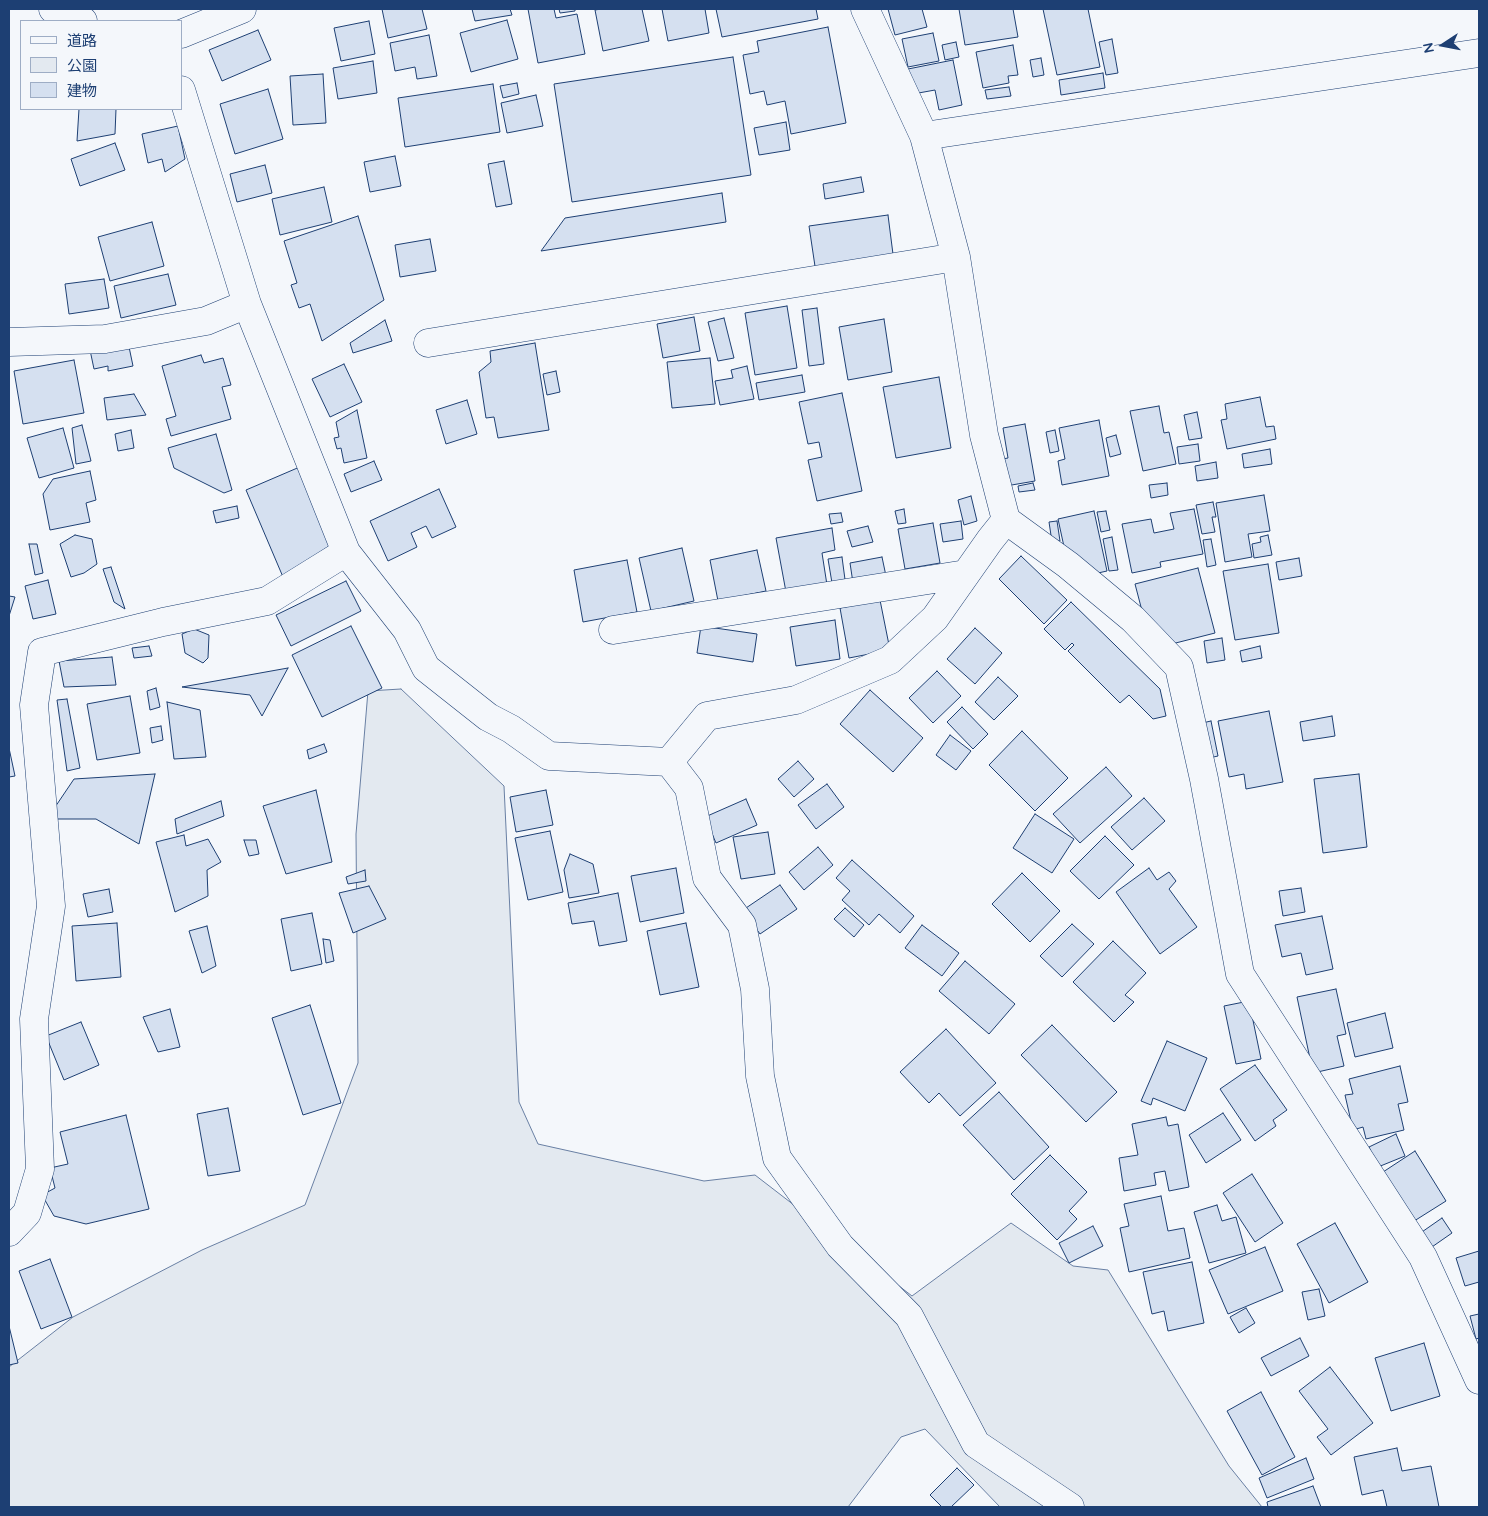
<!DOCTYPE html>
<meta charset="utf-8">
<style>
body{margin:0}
#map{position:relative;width:1488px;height:1516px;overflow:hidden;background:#f4f7fb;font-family:Quicksand,"Noto Sans JP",sans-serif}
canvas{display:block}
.frame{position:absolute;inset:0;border:10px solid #1d3f73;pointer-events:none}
.legend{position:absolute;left:20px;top:20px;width:162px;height:90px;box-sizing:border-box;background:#f4f7fb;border:1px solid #9eadc5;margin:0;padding:6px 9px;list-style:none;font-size:15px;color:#1d3f73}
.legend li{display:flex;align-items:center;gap:10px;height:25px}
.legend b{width:25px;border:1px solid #9eadc5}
.north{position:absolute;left:1418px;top:20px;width:50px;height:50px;-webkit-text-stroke:4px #f4f7fb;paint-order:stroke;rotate:259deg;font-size:14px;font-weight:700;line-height:20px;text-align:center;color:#1d3f73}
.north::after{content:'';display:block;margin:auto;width:18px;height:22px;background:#1d3f73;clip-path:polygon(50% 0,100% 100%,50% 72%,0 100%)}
</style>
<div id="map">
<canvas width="1488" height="1516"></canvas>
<div class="frame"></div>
<ul class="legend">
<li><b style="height:6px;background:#f4f7fb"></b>道路</li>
<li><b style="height:14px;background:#e3e9f0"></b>公園</li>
<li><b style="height:14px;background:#d5e0f0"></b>建物</li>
</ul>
<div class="north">N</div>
</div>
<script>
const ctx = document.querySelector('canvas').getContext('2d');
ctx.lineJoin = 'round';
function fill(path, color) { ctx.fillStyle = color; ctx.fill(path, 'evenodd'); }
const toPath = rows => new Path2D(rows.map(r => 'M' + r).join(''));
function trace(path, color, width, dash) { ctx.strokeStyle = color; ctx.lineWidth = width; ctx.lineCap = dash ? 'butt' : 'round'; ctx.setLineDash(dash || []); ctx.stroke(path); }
const green = toPath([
 [401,689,504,786,519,1102,538,1144,704,1181,755,1175,912,1296,1011,1223,1073,1266,1108,1270,1229,1466,1262,1507,1000,1507,925,1429,901,1437,848,1507,9,1507,9,1367,73,1317,202,1250,305,1205,358,1063,356,834,368,691,401,689]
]);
fill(green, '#e3e9f0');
trace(green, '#687fa3', 1);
const building = toPath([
 [382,9,422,9,427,29,388,38,382,9],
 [472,9,510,9,512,15,475,21,472,9],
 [528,9,554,9,556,18,577,14,585,54,538,63,528,9],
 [559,9,575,9,575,11,560,13,559,9],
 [601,9,642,9,649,41,603,51,595,10,601,9],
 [662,9,705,9,709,33,668,41,662,9],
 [716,9,816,9,818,19,722,37,716,9],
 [888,9,922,9,927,27,895,35,888,9],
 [959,9,1013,9,1018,37,965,45,959,9],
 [1043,9,1088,9,1100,67,1057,75,1043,9],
 [507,20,518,59,471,72,460,33,507,20],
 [369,21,375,54,341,61,334,28,369,21],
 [828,27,846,123,791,134,785,101,767,105,764,91,750,94,743,55,759,52,757,41,828,27],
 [258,30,271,60,222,81,209,50,258,30],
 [933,33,939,61,908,67,902,39,933,33],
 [429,35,437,76,417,79,415,67,395,71,390,43,429,35],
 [1112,39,1118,73,1106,75,1099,42,1112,39],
 [956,42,959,57,945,60,942,45,956,42],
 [1013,45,1018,75,1008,76,1009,83,983,88,976,52,1013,45],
 [733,57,751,175,572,202,554,84,733,57],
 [1041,58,1044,75,1033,77,1030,60,1041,58],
 [953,60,962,105,939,110,935,90,913,94,908,69,953,60],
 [373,61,377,93,338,99,333,68,373,61],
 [1103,73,1105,88,1061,95,1059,80,1103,73],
 [323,74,326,123,293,125,290,76,323,74],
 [517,83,519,94,503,98,500,86,517,83],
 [493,84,500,132,405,147,398,98,493,84],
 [1009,87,1011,96,987,99,985,90,1009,87],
 [268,89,283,139,235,154,220,104,268,89],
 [536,95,543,126,507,133,501,103,536,95],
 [79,109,116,109,115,134,77,141,79,109],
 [786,122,790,150,759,155,754,128,786,122],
 [178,126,185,159,165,172,162,159,148,163,142,134,178,126],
 [115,143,125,170,80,186,71,159,115,143],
 [395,156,401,186,370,192,364,162,395,156],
 [504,161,512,204,496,207,488,164,504,161],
 [265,165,272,193,237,202,230,174,265,165],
 [861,177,864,192,825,199,823,184,861,177],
 [324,187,332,222,280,235,272,199,324,187],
 [722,193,726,222,541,251,565,218,722,193],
 [888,215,894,262,816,273,809,226,888,215],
 [358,216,384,300,322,341,310,304,299,308,291,285,297,283,284,241,358,216],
 [152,222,164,266,110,281,98,237,152,222],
 [430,239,436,271,400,277,395,245,430,239],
 [168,274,176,305,121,318,114,286,168,274],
 [104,279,109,308,69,314,65,284,104,279],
 [787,306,797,368,755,375,745,313,787,306],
 [817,308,824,364,809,366,802,310,817,308],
 [694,317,700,351,663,358,657,324,694,317],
 [724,318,734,358,718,361,708,322,724,318],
 [884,319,892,372,848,380,839,327,884,319],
 [385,320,392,341,353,353,350,343,385,320],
 [128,342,133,366,108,371,108,366,94,369,90,350,128,342],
 [535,343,549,430,498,438,494,417,486,418,479,372,491,362,490,351,535,343],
 [201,355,204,363,223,358,231,385,222,387,231,419,171,436,166,419,176,416,162,366,201,355],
 [710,358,715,404,672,408,667,362,710,358],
 [74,360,84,413,23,424,14,371,74,360],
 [344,364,362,402,330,417,312,379,344,364],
 [747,366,754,399,720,405,715,381,733,378,731,370,747,366],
 [556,371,560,392,547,395,543,374,556,371],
 [802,375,805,392,759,400,756,383,802,375],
 [939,377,951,448,896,458,883,387,939,377],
 [842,393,862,491,817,501,808,460,822,457,819,442,808,444,799,402,842,393],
 [134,394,146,415,107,420,104,398,134,394],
 [1260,397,1266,427,1274,426,1276,439,1227,449,1221,420,1227,419,1225,404,1260,397],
 [467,400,477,434,446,444,436,410,467,400],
 [1159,406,1164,433,1169,432,1176,464,1143,471,1130,411,1159,406],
 [357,410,367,458,344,463,341,448,337,449,334,438,339,437,336,422,357,410],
 [1197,412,1202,438,1189,440,1184,415,1197,412],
 [1099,420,1109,476,1062,485,1058,461,1065,459,1059,428,1099,420],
 [1025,424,1035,481,1000,487,996,460,1008,458,1003,428,1025,424],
 [82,425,91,461,76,464,72,428,82,425],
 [63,428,74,468,39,478,27,438,63,428],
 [131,430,134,448,118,451,115,434,131,430],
 [1055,430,1059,451,1050,453,1046,432,1055,430],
 [216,434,232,490,224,493,174,468,168,448,216,434],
 [1116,435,1121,454,1110,457,1106,438,1116,435],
 [1198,444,1200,461,1179,464,1177,447,1198,444],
 [1270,449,1272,464,1244,468,1242,454,1270,449],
 [374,461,382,480,351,492,344,474,374,461],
 [1216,462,1218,478,1197,481,1195,466,1216,462],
 [302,466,335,542,283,577,246,490,302,466],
 [90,471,96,500,86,503,90,522,50,530,43,494,53,479,90,471],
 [1033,483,1035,490,1019,492,1018,486,1033,483],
 [1167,483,1168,495,1151,498,1149,485,1167,483],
 [439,489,456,527,432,538,426,526,411,533,417,547,388,561,370,521,439,489],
 [1264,495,1270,531,1248,534,1252,557,1225,562,1216,503,1264,495],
 [971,496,977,521,964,525,958,500,971,496],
 [1213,502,1216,517,1212,517,1215,532,1202,534,1196,505,1213,502],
 [237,506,239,518,216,523,213,511,237,506],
 [904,509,906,523,898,524,895,511,904,509],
 [1194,509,1203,554,1160,562,1161,567,1132,573,1122,524,1151,519,1154,533,1174,529,1170,513,1194,509],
 [1094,511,1107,571,1071,579,1058,519,1094,511],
 [1106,511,1110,530,1101,532,1097,512,1106,511],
 [841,513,843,522,831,524,829,514,841,513],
 [961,521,963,539,943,542,940,524,961,521],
 [1057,521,1060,541,1052,542,1049,522,1057,521],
 [933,523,940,563,905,569,898,529,933,523],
 [868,526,873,542,852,547,847,531,868,526],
 [832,528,835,550,822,553,827,585,786,592,776,538,832,528],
 [75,535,92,539,97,564,84,573,71,577,60,544,75,535],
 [1268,535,1272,555,1254,558,1252,544,1261,542,1260,537,1268,535],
 [1112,537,1118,570,1109,571,1103,539,1112,537],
 [1211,539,1216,565,1207,567,1203,540,1211,539],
 [29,544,37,544,43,573,35,575,29,544],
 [682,548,694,601,651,611,639,558,682,548],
 [757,550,766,591,718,601,710,560,757,550],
 [1021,556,1067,600,1044,624,999,579,1021,556],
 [842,557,846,587,833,589,828,559,842,557],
 [882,557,886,576,853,583,850,563,882,557],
 [1299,558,1302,576,1279,580,1276,562,1299,558],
 [627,560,637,612,583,622,574,570,627,560],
 [1268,564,1279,633,1235,640,1223,571,1268,564],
 [111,567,125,609,114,602,103,569,111,567],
 [1198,568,1215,633,1152,649,1135,584,1198,568],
 [48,580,56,614,33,619,25,586,48,580],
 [346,581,361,611,291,646,276,615,346,581],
 [9,596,15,597,9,616,9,596],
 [880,600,890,650,849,658,840,608,880,600],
 [1071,602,1160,689,1166,716,1153,719,1129,695,1120,703,1068,651,1074,645,1072,643,1065,650,1044,629,1071,602],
 [835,620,840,659,796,666,790,627,835,620],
 [351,626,382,688,322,717,292,655,351,626],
 [701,626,757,634,753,662,697,653,701,626],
 [975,628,1002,653,975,684,947,659,975,628],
 [194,629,209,635,208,658,203,663,185,653,182,634,194,629],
 [1222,638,1225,660,1207,663,1204,641,1222,638],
 [149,646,152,656,134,658,132,648,149,646],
 [1260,646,1262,658,1242,662,1240,651,1260,646],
 [112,657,116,685,64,687,59,661,112,657],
 [288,668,262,716,250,695,182,687,288,668],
 [937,671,961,696,933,723,909,698,937,671],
 [998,677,1018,696,994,720,975,702,998,677],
 [156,688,160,707,150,710,147,691,156,688],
 [870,690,923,738,893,772,840,724,870,690],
 [130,696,140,753,97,760,87,704,130,696],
 [67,699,80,768,67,771,57,700,67,699],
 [167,702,200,710,206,757,174,759,167,702],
 [962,707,988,734,973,749,947,722,962,707],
 [1269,711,1283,782,1246,789,1244,774,1229,777,1218,721,1269,711],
 [1332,716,1335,736,1303,741,1300,722,1332,716],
 [1211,721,1218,756,1196,761,1189,726,1211,721],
 [161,726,163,740,152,743,150,728,161,726],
 [1022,731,1068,778,1035,811,989,765,1022,731],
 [950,735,971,751,956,770,936,755,950,735],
 [324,744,327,752,309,759,307,750,324,744],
 [9,748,15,776,9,777,9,748],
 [798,761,814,779,794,797,778,779,798,761],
 [1106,767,1132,796,1080,843,1053,814,1106,767],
 [155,774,139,844,96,819,47,819,74,779,155,774],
 [1359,774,1367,847,1323,853,1314,779,1359,774],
 [827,784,844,807,816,829,798,805,827,784],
 [316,790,332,862,286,874,263,806,316,790],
 [546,790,553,825,516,832,510,797,546,790],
 [1144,798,1165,821,1132,850,1111,827,1144,798],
 [746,799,757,825,716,843,705,817,746,799],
 [221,801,224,816,177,834,175,819,221,801],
 [1035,814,1074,839,1052,873,1013,848,1035,814],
 [550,831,563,892,528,900,515,838,550,831],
 [768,832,775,874,741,879,733,837,768,832],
 [184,835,186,846,208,839,221,862,207,870,208,896,175,912,156,842,184,835],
 [1105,836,1134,865,1099,899,1070,871,1105,836],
 [244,840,256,840,259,854,249,856,244,840],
 [818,847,833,865,804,890,789,872,818,847],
 [570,854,593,864,599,893,569,898,564,870,570,854],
 [852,860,914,916,900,933,879,914,869,925,842,900,850,891,836,878,852,860],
 [676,868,684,913,640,922,631,876,676,868],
 [1149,868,1157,880,1169,872,1176,881,1169,889,1197,927,1160,954,1116,892,1149,868],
 [365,870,366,881,348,884,346,877,365,870],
 [1022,873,1060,911,1030,942,992,904,1022,873],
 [780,885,797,909,760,934,743,910,780,885],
 [369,886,386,919,353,933,339,893,369,886],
 [1301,888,1305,912,1283,916,1279,891,1301,888],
 [109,889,113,912,88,917,83,894,109,889],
 [618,893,627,941,599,946,594,921,572,924,568,903,618,893],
 [845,908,864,925,854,937,834,919,845,908],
 [312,913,322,964,291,971,281,919,312,913],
 [1322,916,1333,969,1306,975,1301,953,1282,957,1275,925,1322,916],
 [117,923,121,977,76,981,72,926,117,923],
 [686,923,699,987,660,995,647,931,686,923],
 [1072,924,1094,944,1062,977,1040,956,1072,924],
 [922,925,959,953,942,976,905,948,922,925],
 [207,926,216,966,202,973,189,931,207,926],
 [323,939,330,940,334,961,326,963,323,939],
 [1113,941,1146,973,1125,995,1134,1002,1114,1022,1073,982,1113,941],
 [965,961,1015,1004,989,1034,939,991,965,961],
 [1336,989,1346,1034,1337,1036,1344,1066,1313,1073,1297,997,1336,989],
 [1249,1001,1261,1059,1236,1064,1224,1006,1249,1001],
 [310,1005,341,1103,303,1115,272,1018,310,1005],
 [170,1009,180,1047,158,1052,143,1017,170,1009],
 [1385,1013,1393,1048,1355,1057,1347,1023,1385,1013],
 [81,1022,99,1065,64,1080,46,1036,81,1022],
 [1052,1025,1117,1092,1086,1122,1021,1055,1052,1025],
 [946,1029,996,1083,960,1116,939,1093,929,1103,900,1072,946,1029],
 [1167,1041,1207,1058,1185,1111,1153,1098,1151,1105,1141,1101,1167,1041],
 [1255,1065,1287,1110,1273,1120,1276,1126,1255,1141,1220,1089,1255,1065],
 [1400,1066,1408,1102,1398,1104,1404,1130,1366,1139,1363,1127,1353,1130,1345,1095,1353,1094,1349,1079,1400,1066],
 [999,1092,1049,1147,1014,1180,963,1125,999,1092],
 [228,1108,240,1171,208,1176,197,1114,228,1108],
 [1223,1113,1241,1140,1206,1163,1189,1135,1223,1113],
 [126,1115,149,1209,86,1224,54,1216,42,1195,55,1188,50,1168,68,1164,60,1132,126,1115],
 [1166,1117,1168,1126,1178,1124,1189,1187,1169,1191,1165,1171,1154,1173,1156,1185,1124,1191,1119,1158,1138,1155,1132,1124,1166,1117],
 [1396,1134,1405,1156,1378,1167,1369,1147,1396,1134],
 [1415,1151,1446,1201,1411,1223,1380,1174,1415,1151],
 [1050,1155,1087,1192,1069,1211,1077,1219,1057,1240,1011,1194,1050,1155],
 [1252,1174,1283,1223,1255,1242,1223,1193,1252,1174],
 [1161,1196,1168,1231,1184,1228,1190,1258,1129,1272,1120,1228,1129,1226,1124,1204,1161,1196],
 [1217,1205,1222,1221,1236,1217,1246,1253,1209,1263,1194,1212,1217,1205],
 [1442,1218,1452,1233,1429,1249,1419,1234,1442,1218],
 [1335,1223,1368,1282,1329,1303,1297,1244,1335,1223],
 [1093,1226,1103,1246,1069,1263,1059,1243,1093,1226],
 [1265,1247,1283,1291,1228,1314,1209,1270,1265,1247],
 [1479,1251,1479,1282,1465,1286,1456,1258,1479,1251],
 [50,1259,72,1317,41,1329,19,1271,50,1259],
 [1192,1262,1204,1323,1168,1331,1164,1311,1152,1314,1143,1272,1192,1262],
 [1319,1289,1325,1316,1308,1320,1302,1292,1319,1289],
 [1246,1308,1255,1323,1239,1333,1230,1317,1246,1308],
 [1479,1314,1479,1338,1476,1339,1470,1316,1479,1314],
 [9,1326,18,1363,9,1365,9,1326],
 [1300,1338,1309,1356,1271,1376,1261,1358,1300,1338],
 [1424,1343,1440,1396,1391,1411,1375,1358,1424,1343],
 [1330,1367,1373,1423,1331,1455,1317,1437,1328,1429,1299,1391,1330,1367],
 [1261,1392,1295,1457,1262,1475,1227,1411,1261,1392],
 [1397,1448,1402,1471,1431,1466,1439,1507,1387,1507,1383,1490,1362,1495,1354,1457,1397,1448],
 [1306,1458,1314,1479,1267,1498,1259,1478,1306,1458],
 [957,1468,974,1485,951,1507,942,1507,930,1495,957,1468],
 [1313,1486,1321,1507,1268,1507,1267,1502,1313,1486]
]);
fill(building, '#d5e0f0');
trace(building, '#1d3f73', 1);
const minor = toPath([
 [53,9,83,21],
 [865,9,924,136,956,257,984,435,1006,520,1068,565,1133,619,1179,667,1204,779,1240,974,1423,1257,1479,1380],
 [181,34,242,9],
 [181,90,247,304,346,552,407,630,426,668,488,717,511,729,549,756,669,762,689,788,707,878,742,925,755,989,760,1076,777,1158,840,1246,909,1316,976,1444,1070,1507],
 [924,136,1479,53],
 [9,342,105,339,206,321,247,304],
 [428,343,956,257],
 [613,630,966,574],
 [669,762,707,716,796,700,890,660,935,618,990,540,1006,520],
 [9,1232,27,1213,40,1169,34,1019,51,906,34,705,42,652,163,622,267,601,346,552]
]);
trace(minor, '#1d3f73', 29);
trace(minor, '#f4f7fb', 28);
</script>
